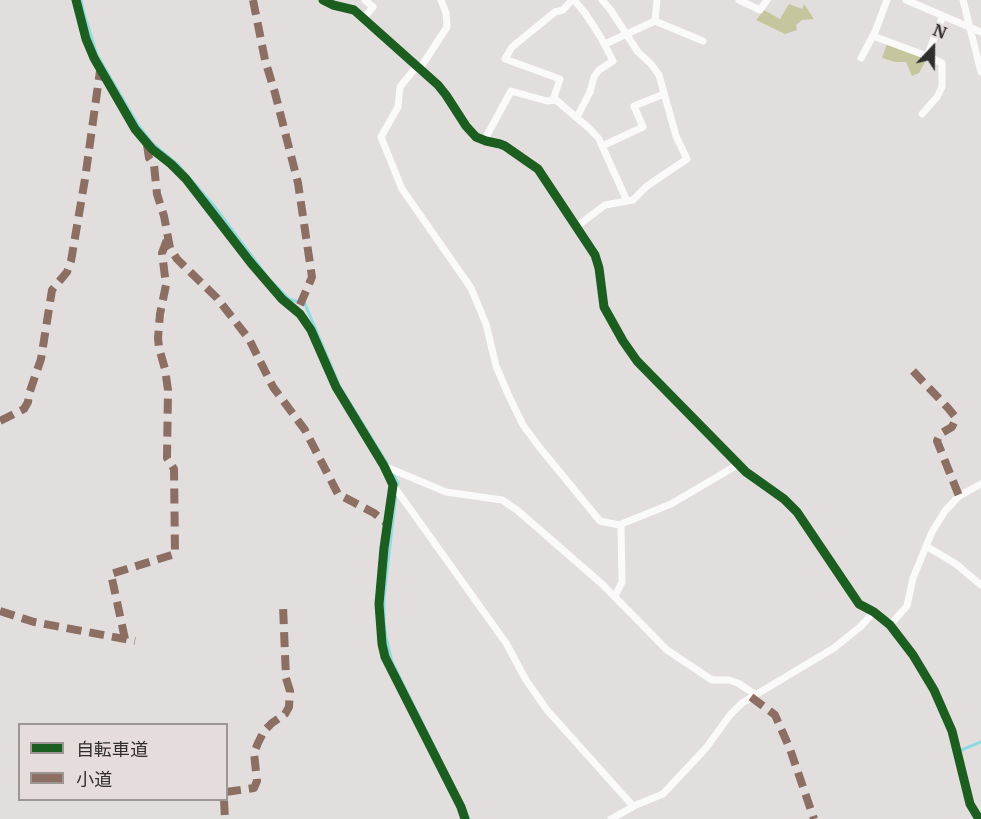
<!DOCTYPE html>
<meta charset="utf-8">
<style>
body{margin:0}
#map{position:relative;width:981px;height:819px;overflow:hidden;background:#e2dedd;font-family:Merriweather,"Noto Sans JP",serif}
canvas{display:block}
.legend{position:absolute;left:18px;top:723px;width:210px;height:78px;box-sizing:border-box;background:#e4dddb;border:2px solid #9c9795;margin:0;padding:8px 10px;list-style:none;font-size:18px;color:#302e2d}
.legend li{display:flex;align-items:center;gap:12px;height:30px}
.legend b{width:30px;border:2px solid #9c9795}
.north{position:absolute;left:903px;top:18px;width:60px;height:60px;-webkit-text-stroke:4px #e4dddb;paint-order:stroke;rotate:22deg;font-size:16px;font-weight:700;line-height:24px;text-align:center;color:#302e2d}
.north::after{content:'';display:block;margin:auto;width:21px;height:27px;background:#302e2d;clip-path:polygon(50% 0,100% 100%,50% 72%,0 100%)}
</style>
<div id="map">
<canvas width="981" height="819"></canvas>
<ul class="legend">
<li><b style="height:8px;background:#1b5e20"></b>自転車道</li>
<li><b style="height:8px;background:#8d6e63"></b>小道</li>
</ul>
<div class="north">N</div>
</div>
<script>
const ctx = document.querySelector('canvas').getContext('2d');
ctx.lineJoin = 'round';
function fill(path, color) { ctx.fillStyle = color; ctx.fill(path, 'evenodd'); }
const toPath = rows => new Path2D(rows.map(r => 'M' + r).join(''));
function trace(path, color, width, dash) { ctx.strokeStyle = color; ctx.lineWidth = width; ctx.lineCap = dash ? 'butt' : 'round'; ctx.setLineDash(dash || []); ctx.stroke(path); }
fill(toPath([
 [789,4,802,9,804,4,814,19,802,20,796,25,797,30,785,34,756,20,764,10,780,19],
 [887,44,928,57,919,73,912,76,906,62,895,62,882,58]
]), '#c5c69d');
trace(toPath([
 [81,0,84,14,97,55,138,125,152,143,178,165,214,206,269,279,289,299,305,304,340,387,388,465],
 [391,471,398,483,397,487],
 [396,493,384,597,384,623,386,637,392,662,440,759],
 [959,751,981,742],
 [465,811,469,819]
]), '#8fd9e0', 3);
trace(toPath([
 [76,0,86,39,94,58,135,129,152,149,171,164,186,179,251,263,282,299,300,314,311,330,336,387,384,466,393,485,384,548,379,604,382,644,385,657,461,807,465,819],
 [323,0,333,5,354,10,438,85,446,95,466,126,476,137,486,141,500,144,505,146,538,169,595,255,599,268,604,307,623,341,637,361,746,472,784,499,797,512,859,604,874,612,890,625,913,655,934,690,952,731,970,804,979,819],
 [574,0,585,13,600,36,613,61,599,70,594,77,590,92,577,117],
 [739,0,760,10,767,0],
 [906,0,981,32],
 [963,0,981,72],
 [363,19,373,7,365,0],
 [655,21,703,41],
 [873,36,927,56,943,16],
 [605,44,655,21,657,0],
 [861,58,875,32,887,0],
 [416,67,400,87,398,107,381,137,402,189,471,288,486,324,496,366,508,394,523,425,540,448,600,521,619,525,671,504,739,464],
 [419,70,447,27,446,13,441,0],
 [553,100,560,79,505,59,512,47,555,12,563,10,572,0],
 [922,114,937,97,942,87,942,63,927,56],
 [484,141,511,91,547,101,556,100,590,129,599,139,627,201],
 [602,146,643,127,634,106,664,94],
 [576,227,605,205,633,200,647,186,687,159,676,136,659,75,651,64,638,52,610,9,602,0],
 [384,466,446,492,502,500,517,510,602,584,667,650,712,680,729,680,738,683,756,695],
 [393,485,506,643,526,680,547,710,633,806],
 [926,546,956,564,981,585],
 [615,596,622,582,621,524],
 [890,625,907,606,913,578,932,532,945,511,959,496,981,484],
 [611,819,636,805,663,794,706,748,730,715,742,703,834,648,860,627,874,612]
]), '#fbfafa', 7);
trace(toPath([
 [253,0,265,60,275,93,298,183,312,277,297,312],
 [147,145,149,158,154,165,157,194,164,216,170,248,177,259,217,298,249,339,273,387,305,430,338,494,374,513,388,524],
 [913,371,948,408,956,418,952,427,940,434,937,441,959,496],
 [0,421,24,409,28,402,29,394,41,359,52,290,67,272,71,261,85,179,100,71],
 [0,611,34,622,135,641],
 [125,639,111,574,175,554,174,469,167,458,168,390,165,369,159,348,158,338,160,314,166,285,162,253,168,237],
 [751,697,775,715,790,749,814,819],
 [226,792,254,788,257,781,254,753,258,743,264,731,272,723,285,714,289,707,290,691,286,678,283,606,286,603],
 [224,800,225,819]
]), '#8d6e63', 8, [15, 8]);
trace(toPath([
 [76,0,86,39,94,58,135,129,152,149,171,164,186,179,251,263,282,299,300,314,311,330,336,387,384,466,393,485,384,548,379,604,382,644,385,657,461,807,465,819],
 [323,0,333,5,354,10,438,85,446,95,466,126,476,137,486,141,500,144,505,146,538,169,595,255,599,268,604,307,623,341,637,361,746,472,784,499,797,512,859,604,874,612,890,625,913,655,934,690,952,731,970,804,979,819]
]), '#1b5e20', 9);
</script>
